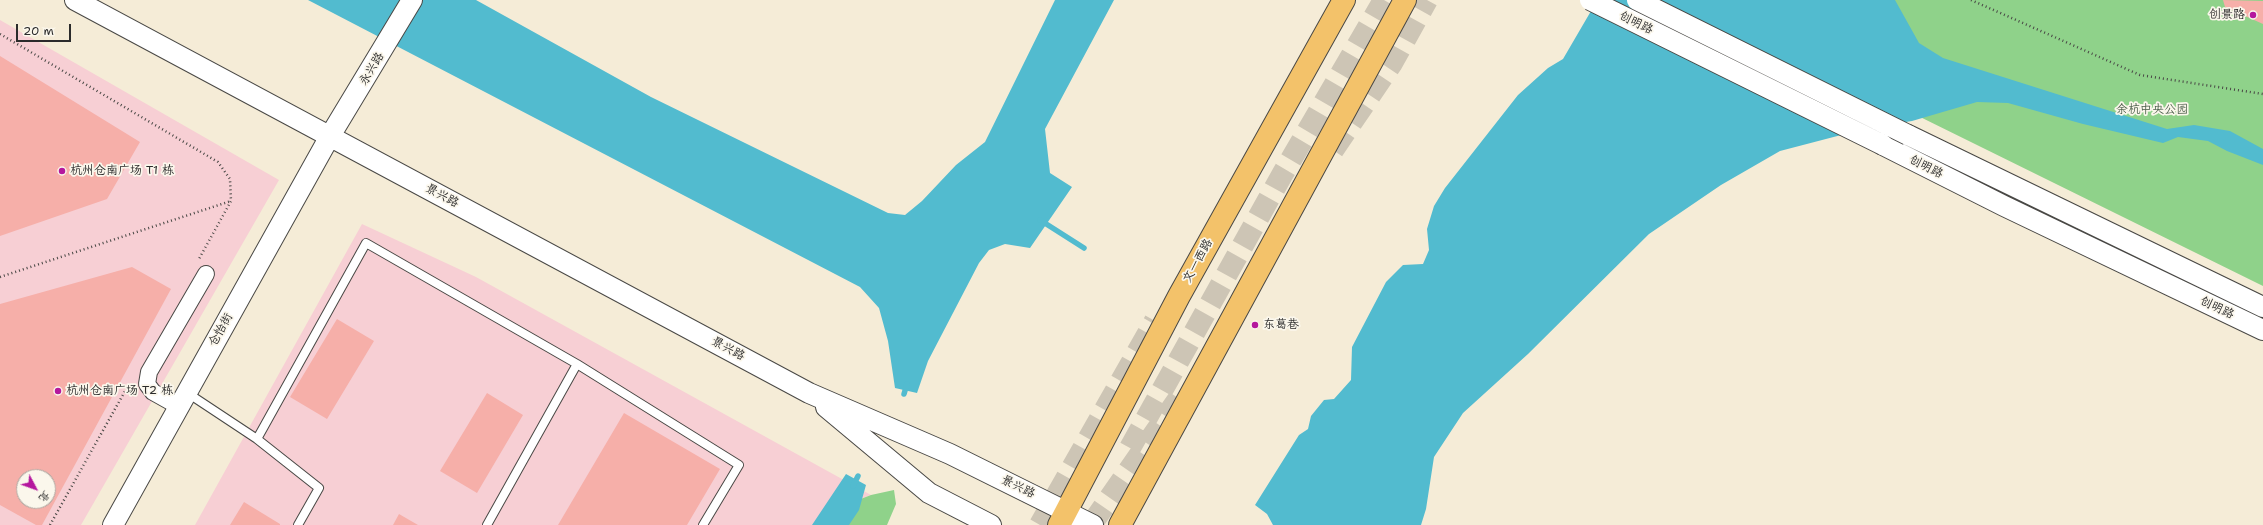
<!DOCTYPE html>
<meta charset="utf-8">
<style>
body{margin:0}
#map{position:relative;width:2263px;height:525px;overflow:hidden;background:#f5ecd7;font-family:"Shantell Sans","LXGW WenKai TC",sans-serif}
canvas{display:block}
.north{position:absolute;left:16px;top:469px;width:40px;height:40px;box-sizing:border-box;background:#fbf7ec;border:1px solid #a8a59f;border-radius:50%;rotate:131deg;font-size:11px;font-weight:700;line-height:16px;text-align:center;color:#2b2b2b}
.north::after{content:'';display:block;margin:auto;width:14px;height:18px;background:#b5179e;clip-path:polygon(50% 0,100% 100%,50% 72%,0 100%)}
.scale{position:absolute;left:16px;top:24px;width:55px;height:18px;box-sizing:border-box;border:2px solid #2b2b2b;border-top:0;padding-left:5px;font-size:12px;line-height:14px;white-space:nowrap;color:#2b2b2b;-webkit-text-stroke:3px #fbf7ec;paint-order:stroke}
</style>
<div id="map">
<canvas width="2263" height="525"></canvas>
<div class="north">北</div>
<div class="scale">20 m</div>
</div>
<script>
const ctx = document.querySelector('canvas').getContext('2d');
ctx.lineJoin = 'round';
function fill(path, color) { ctx.fillStyle = color; ctx.fill(path, 'evenodd'); }
const toPath = rows => new Path2D(rows.map(r => 'M' + r).join(''));
function trace(path, color, width, dash) { ctx.strokeStyle = color; ctx.lineWidth = width; ctx.lineCap = dash ? 'butt' : 'round'; ctx.setLineDash(dash || []); ctx.stroke(path); }
function label(font, color, halo, rows, align = 'center') {
  ctx.font = font + ' "Shantell Sans","LXGW WenKai TC",sans-serif'; ctx.lineWidth = 3.5; ctx.setLineDash([]); ctx.textBaseline = 'middle'; ctx.strokeStyle = halo; ctx.fillStyle = color; for (const [text, x, y, turn = 0] of rows) {
    ctx.save(); ctx.translate(x, y); ctx.rotate((+turn || 0) * Math.PI / 180); ctx.textAlign = isNaN(turn) ? turn : align; if (halo) ctx.strokeText(text, 0, 0); ctx.fillText(text, 0, 0); ctx.restore();
  }
}
fill(toPath([
 [0,20,279,180,81,525,0,525],
 [24,477,48,477,48,501,24,501],
 [362,224,476,277,871,495,853,502,823,525,195,525]
]), '#f7cfd4');
fill(toPath([
 [1682,0,2263,0,2263,286,1837,76],
 [894,490,896,504,887,525,823,525,853,502,871,495]
]), '#8fd28a');
fill(toPath([
 [308,0,476,0,651,97,888,213,905,215,922,201,956,165,985,142,1055,0,1114,0,1045,129,1050,173,1072,187,1030,248,1005,244,989,250,979,263,928,361,917,393,895,388,888,341,879,308,860,287],
 [1604,0,1895,0,1919,43,1943,58,2167,129,2194,125,2230,131,2263,149,2263,165,2227,151,2208,141,2178,137,2163,143,2083,124,2008,103,1977,102,1912,121,1868,128,1780,151,1721,185,1649,234,1528,354,1463,413,1434,457,1426,509,1421,525,1273,525,1267,514,1255,505,1299,435,1308,429,1311,416,1324,400,1334,399,1351,380,1352,347,1386,282,1403,265,1423,264,1429,250,1427,229,1434,206,1445,188,1518,95,1548,68,1563,59,1591,11],
 [846,474,866,485,859,510,849,525,812,525]
]), '#52bbcf');
trace(toPath([
 [1040,220,1084,248],
 [904,394,907,384],
 [853,486,858,476]
]), '#52bbcf', 5.5);
fill(toPath([
 [2223,0,2263,1,2263,24,2225,7],
 [0,56,140,142,107,199,0,236],
 [132,267,171,289,42,525,36,525,0,505,0,304],
 [24,477,48,477,48,501,24,501],
 [337,319,374,341,327,419,290,397],
 [487,393,523,415,477,493,440,471],
 [624,413,720,469,687,525,558,525],
 [244,502,280,524,280,525,230,525],
 [399,514,418,525,393,525]
]), '#f6afa9');
trace(toPath([
 [1333,150,1392,63,1427,0],
 [1130,448,1282,175,1384,0],
 [1040,525,1155,321],
 [1091,525,1179,398]
]), '#cdc5b5', 22, [22, 11]);
const service = toPath([
 [186,392,257,439],
 [298,525,319,488,257,439,366,243,577,364,739,465,703,525],
 [487,525,577,364]
]);
const minor = toPath([
 [178,406,153,392,147,384,149,372,206,274]
]);
const tertiary = toPath([
 [75,0,809,393,950,454,1093,525],
 [1908,135,2263,307],
 [1883,145,2004,206,2263,330],
 [826,407,929,493,991,525],
 [113,525,330,136,412,0]
]);
const primary = toPath([
 [1059,525,1179,296,1344,0],
 [1120,525,1405,0]
]);
trace(service, '#494845', 10);
trace(minor, '#494845', 18);
trace(tertiary, '#494845', 22);
trace(primary, '#494845', 24);
trace(toPath([
 [1971,0,2140,75,2263,94],
 [0,34,218,162,230,179,231,201,199,259],
 [0,277,231,201],
 [50,525,129,384]
]), '#494845', 2.5, [1, 3]);
trace(service, '#fff', 8);
trace(minor, '#fff', 16);
trace(tertiary, '#fff', 20);
trace(primary, '#f3c26a', 22);
const tertiaryBridge = toPath([
 [1590,0,1883,145],
 [1637,0,1908,135]
]);
trace(tertiaryBridge, '#494845', 22, []);
trace(tertiaryBridge, '#fff', 20);
for (const [x, y, r, color] of [
 [2253,15,4,"#b5179e"],
 [62,171,4,"#b5179e"],
 [1255,325,4,"#b5179e"],
 [58,391,4,"#b5179e"]
]) { const dot = new Path2D(); dot.arc(x, y, r, 0, 2 * Math.PI); ctx.fillStyle = color; ctx.fill(dot); trace(dot, '#fbf7ec', 1.5); }
label('12px', '#2b2b2b', '#fbf7ec', [
 ["创景路",2245,15,"right"],
 ["杭州仓南广场 T1 栋",70,171],
 ["东葛巷",1263,325],
 ["杭州仓南广场 T2 栋",66,391]
], 'left');
label('12px', '#2b2b2b', '#fbf7ec', [
 ["创明路",1636,23,26],
 ["永兴路",372,69,-59],
 ["创明路",1926,167,27],
 ["景兴路",442,196,28],
 ["文一西路",1198,261,-61],
 ["创明路",2217,308,25],
 ["仓怡街",221,330,-61],
 ["景兴路",728,349,28],
 ["景兴路",1018,487,26]
]);
label('12px', '#495d48', '#fbf7ec', [
 ["余杭中央公园",2152,110]
]);
</script>
